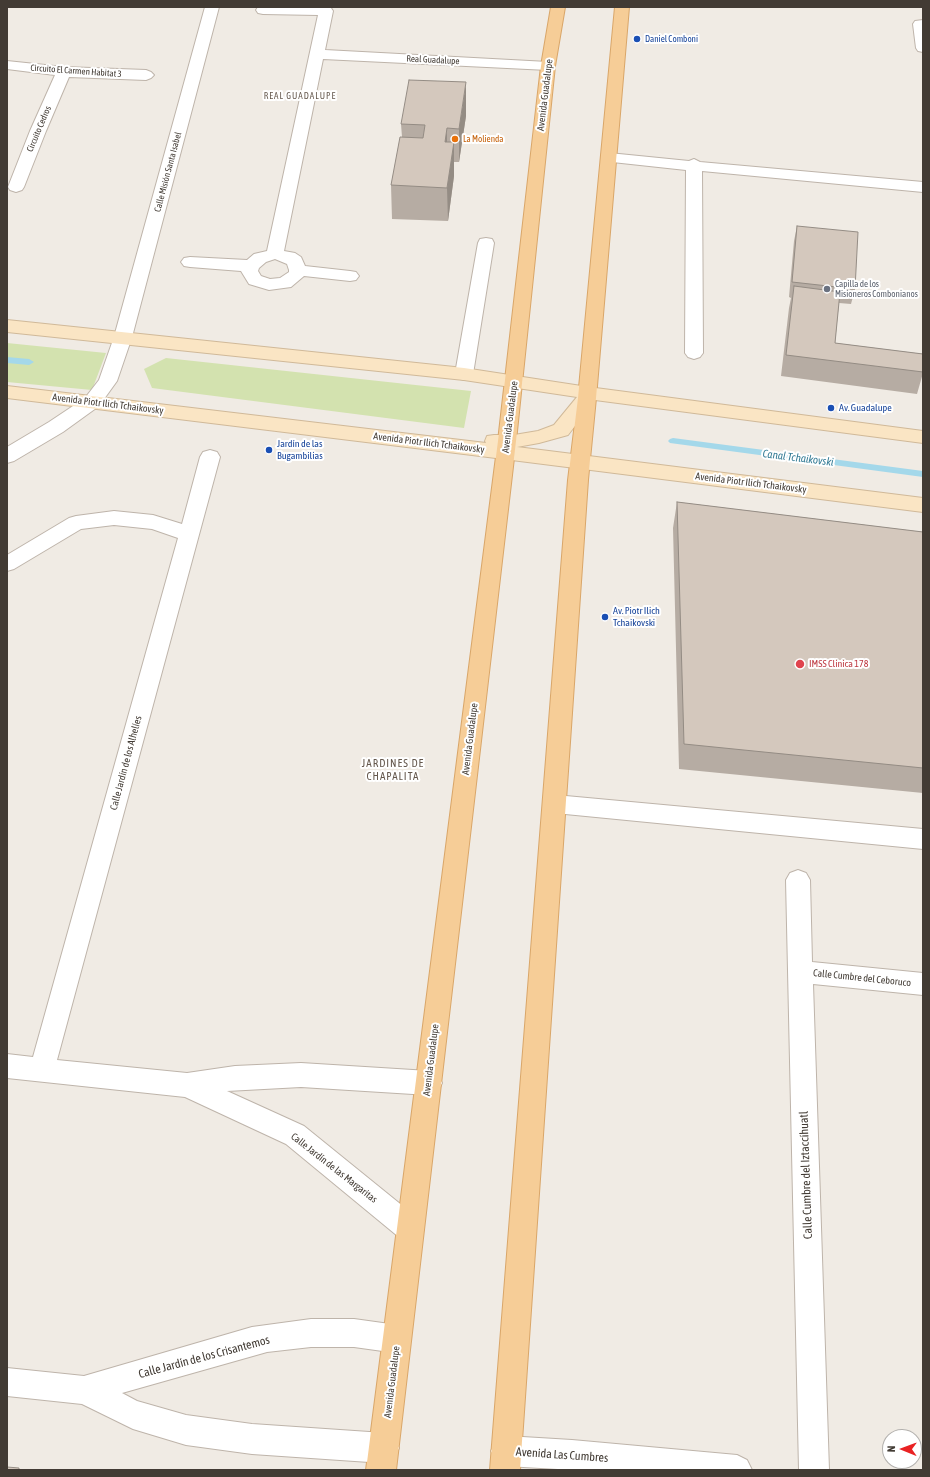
<!DOCTYPE html>
<meta charset="utf-8">
<style>
body{margin:0}
#map{position:relative;width:930px;height:1477px;overflow:hidden;background:#f0ebe4;font-family:"Asap Condensed",sans-serif}
canvas{display:block}
.frame{position:absolute;inset:0;border:8px solid #423b34;pointer-events:none}
.north{position:absolute;left:882px;top:1429px;width:40px;height:40px;box-sizing:border-box;background:#fff;border:1px solid #b3b1ae;border-radius:50%;rotate:271deg;font-size:11px;font-weight:700;line-height:16px;text-align:center;color:#423b34}
.north::after{content:'';display:block;margin:auto;width:14px;height:18px;background:#e92223;clip-path:polygon(50% 0,100% 100%,50% 72%,0 100%)}
</style>
<div id="map">
<canvas width="930" height="1477"></canvas>
<div class="frame"></div>
<div class="north">N</div>
</div>
<script>
const ctx = document.querySelector('canvas').getContext('2d');
ctx.lineJoin = 'round';
function fill(path, color) { ctx.fillStyle = color; ctx.fill(path, 'evenodd'); }
const toPath = rows => new Path2D(rows.map(r => 'M' + r).join(''));
function trace(path, color, width, dash) { ctx.strokeStyle = color; ctx.lineWidth = width; ctx.lineCap = dash ? 'butt' : 'round'; ctx.setLineDash(dash || []); ctx.stroke(path); }
function label(font, color, halo, rows, align = 'center') {
  ctx.font = font + ' "Asap Condensed",sans-serif'; ctx.lineWidth = 4; ctx.setLineDash([]); ctx.textBaseline = 'middle'; ctx.strokeStyle = halo; ctx.fillStyle = color; for (const [text, x, y, turn = 0] of rows) {
    ctx.save(); ctx.translate(x, y); ctx.rotate((+turn || 0) * Math.PI / 180); ctx.textAlign = isNaN(turn) ? turn : align; if (halo) ctx.strokeText(text, 0, 0); ctx.fillText(text, 0, 0); ctx.restore();
  }
}
fill(toPath([
 [7,343,106,353,92,390,7,382],
 [166,358,471,391,464,428,152,388,144,369]
]), '#d3e2af');
fill(toPath([
 [7,357,29,359,34,362,29,365,7,363,7,357],
 [673,438,923,471,923,477,670,443,668,441,670,439,673,438]
]), '#a4d8ea');
const lane = toPath([
 [923,20,923,52,918,51,916,48,913,24,915,21,923,20],
 [609,153,689,161,694,159,700,162,923,182,923,192,702,171,703,353,700,357,694,359,688,357,685,353,686,170,603,161,601,158,603,155,609,153],
 [486,238,492,239,494,243,473,374,470,378,464,380,458,378,455,374,478,243,480,239,486,238],
 [555,795,923,829,923,849,555,813,547,811,544,804,547,797,555,795]
]);
const street = toPath([
 [205,7,219,7,132,337,117,381,99,406,63,432,14,461,7,463,7,447,49,422,85,398,99,380,114,337,205,7],
 [258,7,331,8,333,11,325,50,548,62,553,63,555,66,553,69,548,70,323,59,284,251,295,253,301,257,305,266,350,271,356,272,359,276,356,280,350,281,304,276,291,287,269,290,249,284,241,271,190,267,184,266,181,262,184,258,190,257,247,260,254,254,267,251,318,15,263,14,258,13,256,10,258,7],
 [275,259,287,264,289,270,289,272,280,278,270,279,261,276,258,271,259,268,266,262,275,259],
 [7,61,64,67,146,70,151,72,154,75,151,78,146,80,69,77,46,131,24,187,22,190,16,192,10,190,8,187,30,131,55,75,7,69,7,61],
 [210,450,217,452,220,457,57,1060,187,1073,235,1066,301,1063,429,1071,438,1075,442,1083,438,1091,429,1095,301,1087,227,1091,304,1126,420,1220,424,1229,420,1238,410,1242,400,1238,286,1144,185,1097,7,1078,7,1054,33,1057,178,538,152,529,114,525,81,529,14,569,7,571,7,555,69,518,76,516,114,511,153,515,182,524,200,457,203,452,210,450],
 [798,870,806,873,810,880,812,962,923,973,923,995,813,984,829,1470,799,1470,786,880,790,873,798,870],
 [311,1319,354,1319,397,1325,407,1329,411,1339,407,1349,397,1353,354,1347,311,1347,267,1352,122,1393,137,1401,186,1415,252,1424,384,1433,394,1438,399,1448,394,1458,384,1463,252,1454,186,1445,133,1429,82,1404,7,1396,7,1368,84,1376,252,1327,311,1319],
 [506,1436,572,1440,737,1455,747,1460,752,1470,575,1470,506,1466,496,1461,491,1451,496,1441,506,1436]
]);
const secondary = toPath([
 [7,320,464,368,588,387,923,431,923,443,595,400,568,435,539,443,517,447,923,498,923,512,472,455,7,398,7,386,486,443,485,441,487,436,494,435,514,435,538,431,554,425,577,397,464,380,7,332,7,320]
]);
const primary = toPath([
 [551,7,565,7,555,66,516,441,396,1470,366,1470,498,441,541,66,551,7],
 [615,7,629,7,596,398,588,480,520,1470,490,1470,568,480,578,398,615,7]
]);
trace(lane, '#beb4aa', 2);
trace(street, '#beb4aa', 2);
trace(secondary, '#d0b999', 2);
trace(primary, '#d9a669', 2);
fill(lane, '#fff');
fill(street, '#fff');
fill(secondary, '#fae5c4');
fill(primary, '#f6cd97');
fill(toPath([
 [466,116,459,162,454,162,454,176,448,221,392,219,391,185,402,137,401,124],
 [797,226,855,289,851,304,839,303,835,343,923,354,923,373,917,394,781,376,789,308,791,298,789,297,794,241],
 [677,502,923,532,923,793,679,769,673,528]
]), '#b6aca3');
fill(toPath([
 [466,82,466,116,459,162,459,129],
 [447,128,447,161,445,142],
 [454,142,454,176,448,221,447,188]
]), '#948c84');
const building = toPath([
 [409,80,466,82,459,129,447,128,445,142,454,142,447,188,391,185,400,137,423,138,425,125,401,124,409,80],
 [797,226,858,232,855,289,792,282,797,226],
 [794,286,840,292,835,343,923,354,923,372,786,355,794,286],
 [677,502,923,532,923,768,684,744,677,502],
 [7,1467,19,1468,19,1470,7,1470,7,1467]
]);
fill(building, '#d4c8bd');
trace(building, '#948c84', 1);
for (const [x, y, r, color] of [
 [637,39,4,"#1a4fb4"],
 [455,139,4,"#e8710a"],
 [827,289,4,"#6b7280"],
 [831,408,4,"#1a4fb4"],
 [269,450,4,"#1a4fb4"],
 [605,617,4,"#1a4fb4"],
 [800,664,5,"#e0444e"]
]) { const dot = new Path2D(); dot.arc(x, y, r, 0, 2 * Math.PI); ctx.fillStyle = color; ctx.fill(dot); trace(dot, '#fff', 1.5); }
label('9px', '#164399', '#fff', [
 ["Daniel Comboni",645,39]
], 'left');
label('9px', '#423b34', '#fff', [
 ["Real Guadalupe",433,60,3],
 ["Circuito El Carmen Habitat 3",76,71,4],
 ["Circuito Cedros",39,129,-67],
 ["Calle Misión Santa Isabel",168,172,-75]
]);
ctx.letterSpacing = '1px';
label('9px', '#64574c', '#fff', [
 ["REAL GUADALUPE",300,96]
]);
ctx.letterSpacing = '0px';
label('9px', '#c56008', '#fff', [
 ["La Molienda",463,139]
], 'left');
label('9px', '#5b616d', '#fff', [
 ["Capilla de los",835,284],
 ["Misioneros Combonianos",835,294]
], 'left');
label('10px', '#423b34', '#fff', [
 ["Avenida Guadalupe",545,95,-83],
 ["Avenida Piotr Ilich Tchaikovsky",108,404,7],
 ["Avenida Guadalupe",510,417,-83],
 ["Avenida Piotr Ilich Tchaikovsky",429,443,7],
 ["Avenida Piotr Ilich Tchaikovsky",751,483,7],
 ["Avenida Guadalupe",470,739,-83],
 ["Calle Jardín de los Alhelíes",126,763,-75],
 ["Calle Cumbre del Ceboruco",862,978,6],
 ["Avenida Guadalupe",431,1060,-83],
 ["Calle Jardín de las Margaritas",334,1168,38],
 ["Avenida Guadalupe",392,1382,-83]
]);
label('10px', '#164399', '#fff', [
 ["Av. Guadalupe",839,408],
 ["Jardín de las",277,444],
 ["Bugambilias",277,456],
 ["Av. Piotr Ilich",613,611],
 ["Tchaikovski",613,623]
], 'left');
label('10px', '#be3a42', '#fff', [
 ["IMSS Clinica 178",809,664]
], 'left');
label('italic 11px', '#337b95', '#fff', [
 ["Canal Tchaikovski",798,458,7]
]);
ctx.letterSpacing = '1px';
label('11px', '#64574c', '#fff', [
 ["JARDINES DE",393,764],
 ["CHAPALITA",393,777]
]);
ctx.letterSpacing = '0px';
label('12px', '#423b34', '#fff', [
 ["Calle Cumbre del Iztaccíhuatl",806,1175,-92],
 ["Calle Jardín de los Crisantemos",204,1357,-15],
 ["Avenida Las Cumbres",562,1455,4]
]);
</script>
